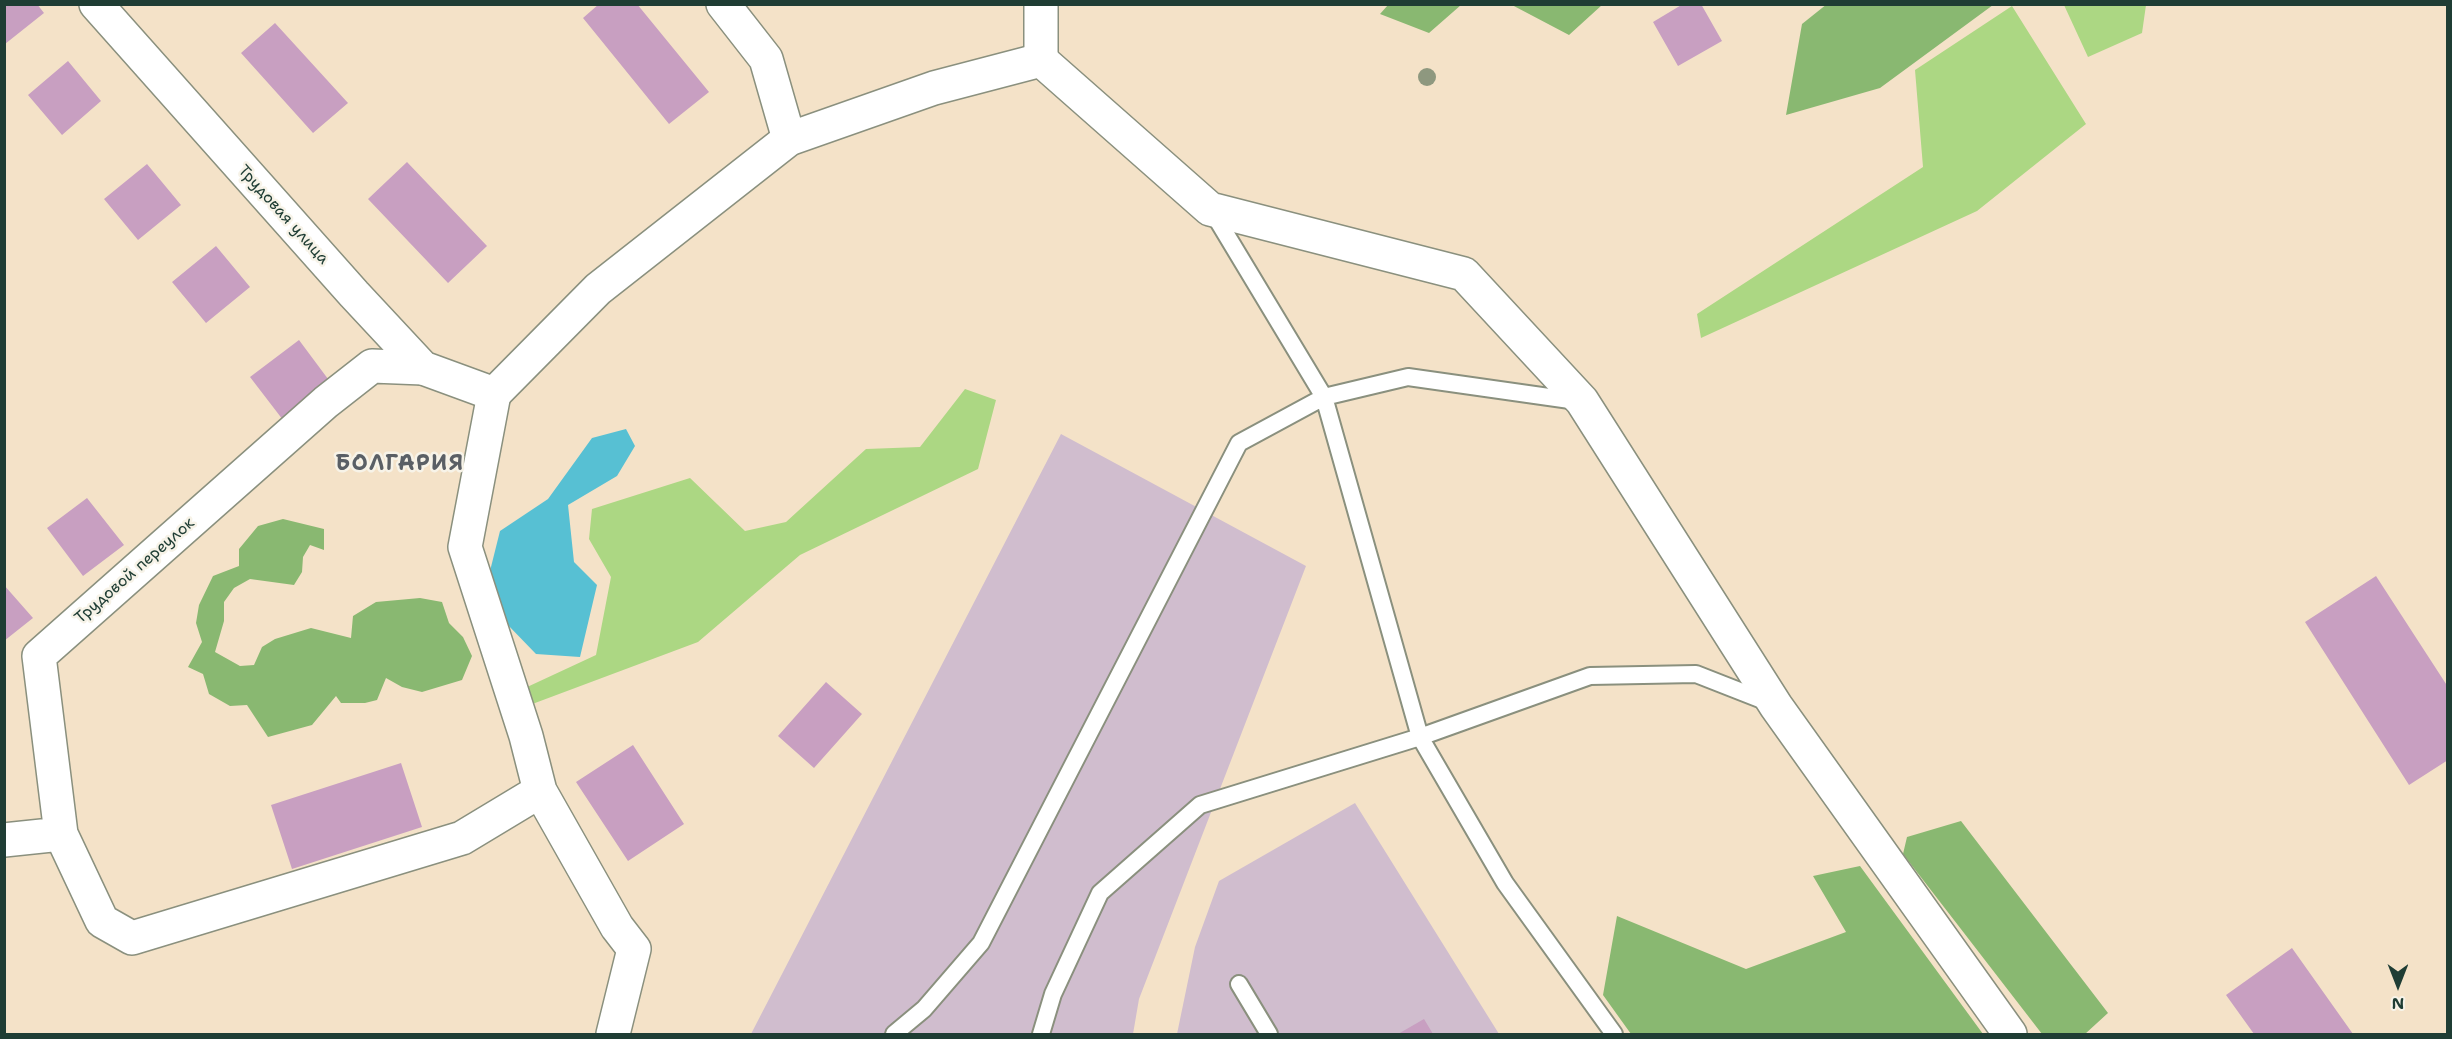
<!DOCTYPE html>
<meta charset="utf-8">
<style>
body{margin:0}
#map{position:relative;width:2452px;height:1039px;overflow:hidden;background:#f4e2c8;font-family:"Shantell Sans",sans-serif}
canvas{display:block}
.frame{position:absolute;inset:0;border:6px solid #1f3d34;pointer-events:none}
.north{position:absolute;left:2368px;top:955px;width:60px;height:60px;-webkit-text-stroke:4px #f7f3e8;paint-order:stroke;rotate:180deg;font-size:16px;font-weight:700;line-height:24px;text-align:center;color:#1f3d34}
.north::after{content:'';display:block;margin:auto;width:21px;height:27px;background:#1f3d34;clip-path:polygon(50% 0,100% 100%,50% 72%,0 100%)}
</style>
<div id="map">
<canvas width="2452" height="1039"></canvas>
<div class="frame"></div>
<div class="north">N</div>
</div>
<script>
const ctx = document.querySelector('canvas').getContext('2d');
ctx.lineJoin = 'round';
function fill(path, color) { ctx.fillStyle = color; ctx.fill(path, 'evenodd'); }
const toPath = rows => new Path2D(rows.map(r => 'M' + r).join(''));
function trace(path, color, width, dash) { ctx.strokeStyle = color; ctx.lineWidth = width; ctx.lineCap = dash ? 'butt' : 'round'; ctx.setLineDash(dash || []); ctx.stroke(path); }
function label(font, color, halo, rows, align = 'center') {
  ctx.font = font + ' "Shantell Sans",sans-serif'; ctx.lineWidth = 5; ctx.setLineDash([]); ctx.textBaseline = 'middle'; ctx.strokeStyle = halo; ctx.fillStyle = color; for (const [text, x, y, turn = 0] of rows) {
    ctx.save(); ctx.translate(x, y); ctx.rotate((+turn || 0) * Math.PI / 180); ctx.textAlign = isNaN(turn) ? turn : align; if (halo) ctx.strokeText(text, 0, 0); ctx.fillText(text, 0, 0); ctx.restore();
  }
}
fill(toPath([
 [1061,434,1306,566,1139,999,1133,1034,751,1034],
 [1355,803,1499,1034,1177,1034,1195,947,1219,881]
]), '#d0bdce');
fill(toPath([
 [2064,5,2146,5,2142,33,2088,57],
 [2012,6,2086,124,1977,211,1701,338,1697,314,1923,167,1915,70],
 [965,389,996,400,978,469,800,555,698,642,519,709,525,688,596,655,611,577,589,539,592,509,690,478,745,531,786,522,866,449,920,447]
]), '#acd783');
fill(toPath([
 [1827,4,1993,4,1993,5,1880,88,1786,115,1802,24],
 [1388,5,1388,4,1461,5,1429,33,1380,14],
 [1512,5,1602,5,1569,35],
 [283,519,324,529,324,550,310,545,303,557,302,572,294,585,250,579,234,588,224,602,224,621,215,652,240,666,254,665,262,647,275,639,311,628,351,638,353,616,376,602,420,598,442,602,449,623,463,637,472,656,462,680,422,692,402,687,386,678,377,700,365,703,341,703,336,696,312,725,268,737,247,705,230,706,209,694,203,674,188,667,202,642,196,623,199,605,213,576,239,566,239,549,258,526],
 [1961,821,2108,1013,2085,1034,2042,1034,1903,854,1907,837],
 [1860,866,1983,1034,1631,1034,1603,995,1617,916,1746,969,1846,932,1813,876]
]), '#89b871');
fill(toPath([
 [626,429,635,446,617,476,568,505,574,562,597,585,580,657,536,654,505,622,486,587,500,531,548,499,592,438]
]), '#57c0d3');
fill(toPath([
 [5,4,37,4,44,13,5,44],
 [599,4,637,4,709,92,669,124,583,18],
 [1683,4,1701,4,1722,41,1678,66,1653,22],
 [275,23,348,103,313,133,241,53],
 [68,61,101,101,62,135,28,95],
 [407,162,487,246,448,283,368,199],
 [147,164,181,205,138,240,104,199],
 [216,246,250,287,206,323,172,282],
 [299,340,331,383,283,420,250,377],
 [87,498,124,545,83,576,47,528],
 [2376,576,2448,687,2448,760,2409,785,2305,622],
 [4,585,33,618,4,641],
 [826,682,862,714,814,768,778,736],
 [633,745,684,824,628,861,576,782],
 [401,763,422,827,292,869,271,805],
 [2292,948,2353,1034,2254,1034,2226,995],
 [1424,1019,1433,1034,1398,1034]
]), '#c89fc1');
const lane = toPath([
 [1212,211,1324,397,1420,737,1505,883,1614,1034],
 [1239,984,1269,1034],
 [894,1034,924,1009,981,943,1239,443,1324,397,1408,377,1577,401],
 [1041,1034,1053,994,1100,893,1200,805,1420,737,1590,676,1696,674,1770,703]
]);
const street = toPath([
 [723,4,766,59,789,139],
 [1041,60,1041,4],
 [540,791,617,927,634,949,613,1034],
 [61,834,102,921,132,938,462,838,540,791,526,736,465,547,494,394],
 [4,840,61,834,39,656,326,402,372,366,423,368]
]);
const secondary = toPath([
 [96,4,354,294,423,368,494,394,598,289,789,139,934,88,1041,60,1210,209,1464,274,1582,401,1776,706,2010,1034]
]);
trace(lane, '#8a907e', 20);
trace(street, '#8a907e', 36);
trace(secondary, '#8a907e', 36);
trace(lane, '#fff', 16);
trace(street, '#fff', 33);
trace(secondary, '#fff', 33);
ctx.fillStyle = '#8e987f';
for (const [x, y] of [
 [1427,77]
]) { ctx.beginPath(); ctx.arc(x, y, 9, 0, 2 * Math.PI); ctx.fill(); }
label('16px', '#1f3d34', '#f7f3e8', [
 ["Трудовая улица",283,215,48],
 ["Трудовой переулок",135,571,-41]
]);
ctx.letterSpacing = '1.5px';
label('bold 22px', '#5a5f65', '#f7f3e8', [
 ["БОЛГАРИЯ",400,464]
]);
ctx.letterSpacing = '0px';
</script>
